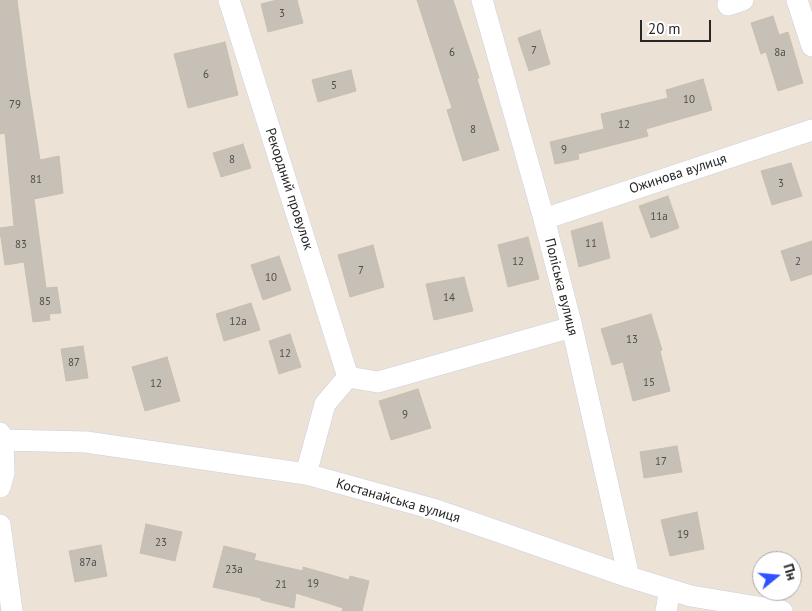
<!DOCTYPE html>
<meta charset="utf-8">
<style>
body{margin:0}
#map{position:relative;width:812px;height:611px;overflow:hidden;background:#ece3d6;font-family:"PT Sans",sans-serif}
canvas{display:block}
.north{position:absolute;left:752px;top:551px;width:50px;height:50px;box-sizing:border-box;background:#fff;border:1px solid #a9a9a9;border-radius:50%;rotate:73deg;font-size:14px;font-weight:700;line-height:20px;text-align:center;color:#272727}
.north::after{content:'';display:block;margin:auto;width:18px;height:22px;background:#2f52ff;clip-path:polygon(50% 0,100% 100%,50% 72%,0 100%)}
.scale{position:absolute;left:640px;top:20px;width:71px;height:22px;box-sizing:border-box;border:2px solid #272727;border-top:0;padding-left:6px;font-size:15px;line-height:18px;white-space:nowrap;color:#272727;-webkit-text-stroke:4px #fff;paint-order:stroke}
</style>
<div id="map">
<canvas width="812" height="611"></canvas>
<div class="north">Пн</div>
<div class="scale">20 m</div>
</div>
<script>
const ctx = document.querySelector('canvas').getContext('2d');
ctx.lineJoin = 'round';
function fill(path, color) { ctx.fillStyle = color; ctx.fill(path, 'evenodd'); }
const toPath = rows => new Path2D(rows.map(r => 'M' + r).join(''));
function trace(path, color, width, dash) { ctx.strokeStyle = color; ctx.lineWidth = width; ctx.lineCap = dash ? 'butt' : 'round'; ctx.setLineDash(dash || []); ctx.stroke(path); }
function label(font, color, halo, rows, align = 'center') {
  ctx.font = font + ' "PT Sans",sans-serif'; ctx.lineWidth = 5; ctx.setLineDash([]); ctx.textBaseline = 'middle'; ctx.strokeStyle = halo; ctx.fillStyle = color; for (const [text, x, y, turn = 0] of rows) {
    ctx.save(); ctx.translate(x, y); ctx.rotate((+turn || 0) * Math.PI / 180); ctx.textAlign = isNaN(turn) ? turn : align; if (halo) ctx.strokeText(text, 0, 0); ctx.fillText(text, 0, 0); ctx.restore();
  }
}
const building = toPath([
 [0,0,17,0,27,76,40,160,59,156,63,193,34,199,46,288,57,287,61,313,49,314,50,320,33,322,24,262,5,265,0,231,0,228,14,226,5,133,0,134,0,0],
 [277,0,297,0,303,23,268,32,261,4,277,0],
 [417,0,453,0,479,78,477,79,499,150,463,161,447,110,452,108,417,0],
 [773,16,779,35,788,32,803,83,778,91,766,52,761,54,751,23,773,16],
 [540,30,550,64,529,71,518,38,540,30],
 [225,42,238,95,188,108,174,54,225,42],
 [351,70,356,91,318,102,312,80,351,70],
 [703,79,712,110,646,129,648,136,578,154,579,159,555,164,550,142,604,129,601,114,668,98,666,90,703,79],
 [243,144,251,168,221,177,213,153,243,144],
 [791,163,802,196,772,205,761,171,791,163],
 [668,196,679,228,651,238,639,206,668,196],
 [602,222,610,258,579,267,571,231,602,222],
 [528,237,539,279,508,287,498,245,528,237],
 [812,241,812,274,791,281,781,251,812,241],
 [373,245,384,287,350,297,338,255,373,245],
 [279,256,291,290,263,300,251,265,279,256],
 [464,277,473,311,434,320,426,284,464,277],
 [251,303,260,330,224,341,216,314,251,303],
 [651,314,662,350,660,351,670,391,633,401,623,362,612,365,601,329,651,314],
 [290,334,301,367,279,374,269,341,290,334],
 [83,346,88,378,66,381,61,349,83,346],
 [167,357,180,401,145,411,132,367,167,357],
 [418,389,431,428,391,440,379,401,418,389],
 [677,446,682,472,644,478,640,452,677,446],
 [697,512,704,549,670,556,661,520,697,512],
 [146,524,182,532,175,561,140,553,146,524],
 [101,545,107,576,75,582,69,551,101,545],
 [224,546,256,554,254,560,303,571,303,567,349,580,350,576,369,581,362,611,342,611,343,608,296,593,294,608,261,600,261,598,213,587,224,546]
]);
fill(building, '#c6c0b6');
trace(building, '#c7bfb0', 1);
const minor = toPath([
 [229,0,348,377,325,404,306,474],
 [482,0,544,219,572,327,629,577],
 [797,0,812,46],
 [728,5,743,0],
 [544,219,812,130],
 [348,377,378,382,572,327],
 [0,433,3,440,4,473,0,487],
 [3,440,86,442,306,474,433,509,629,577,691,596,782,611],
 [0,525,12,611],
 [666,611,670,590]
]);
trace(minor, '#cbcfe2', 22);
trace(minor, '#fff', 21);
label('11px', '#4f4d4b', null, [
 ["3",282,14],
 ["7",534,51],
 ["6",452,53],
 ["8а",780,53],
 ["6",206,75],
 ["5",334,86],
 ["10",689,100],
 ["79",15,105],
 ["12",624,125],
 ["8",473,130],
 ["9",564,150],
 ["8",232,160],
 ["81",36,180],
 ["3",781,184],
 ["11а",659,217],
 ["11",591,244],
 ["83",21,245],
 ["12",518,262],
 ["2",798,262],
 ["7",361,271],
 ["10",271,278],
 ["14",449,298],
 ["85",45,302],
 ["12а",238,322],
 ["13",632,340],
 ["12",285,354],
 ["87",74,363],
 ["15",649,383],
 ["12",156,384],
 ["9",405,415],
 ["17",661,462],
 ["19",683,535],
 ["23",161,543],
 ["87а",88,563],
 ["23а",234,570],
 ["19",313,584],
 ["21",281,585]
]);
label('14px', '#272727', '#fff', [
 ["Ожинова вулиця",678,174,-18],
 ["Рекордний провулок",289,189,72],
 ["Поліська вулиця",561,287,76],
 ["Костанайська вулиця",398,501,16]
]);
</script>
